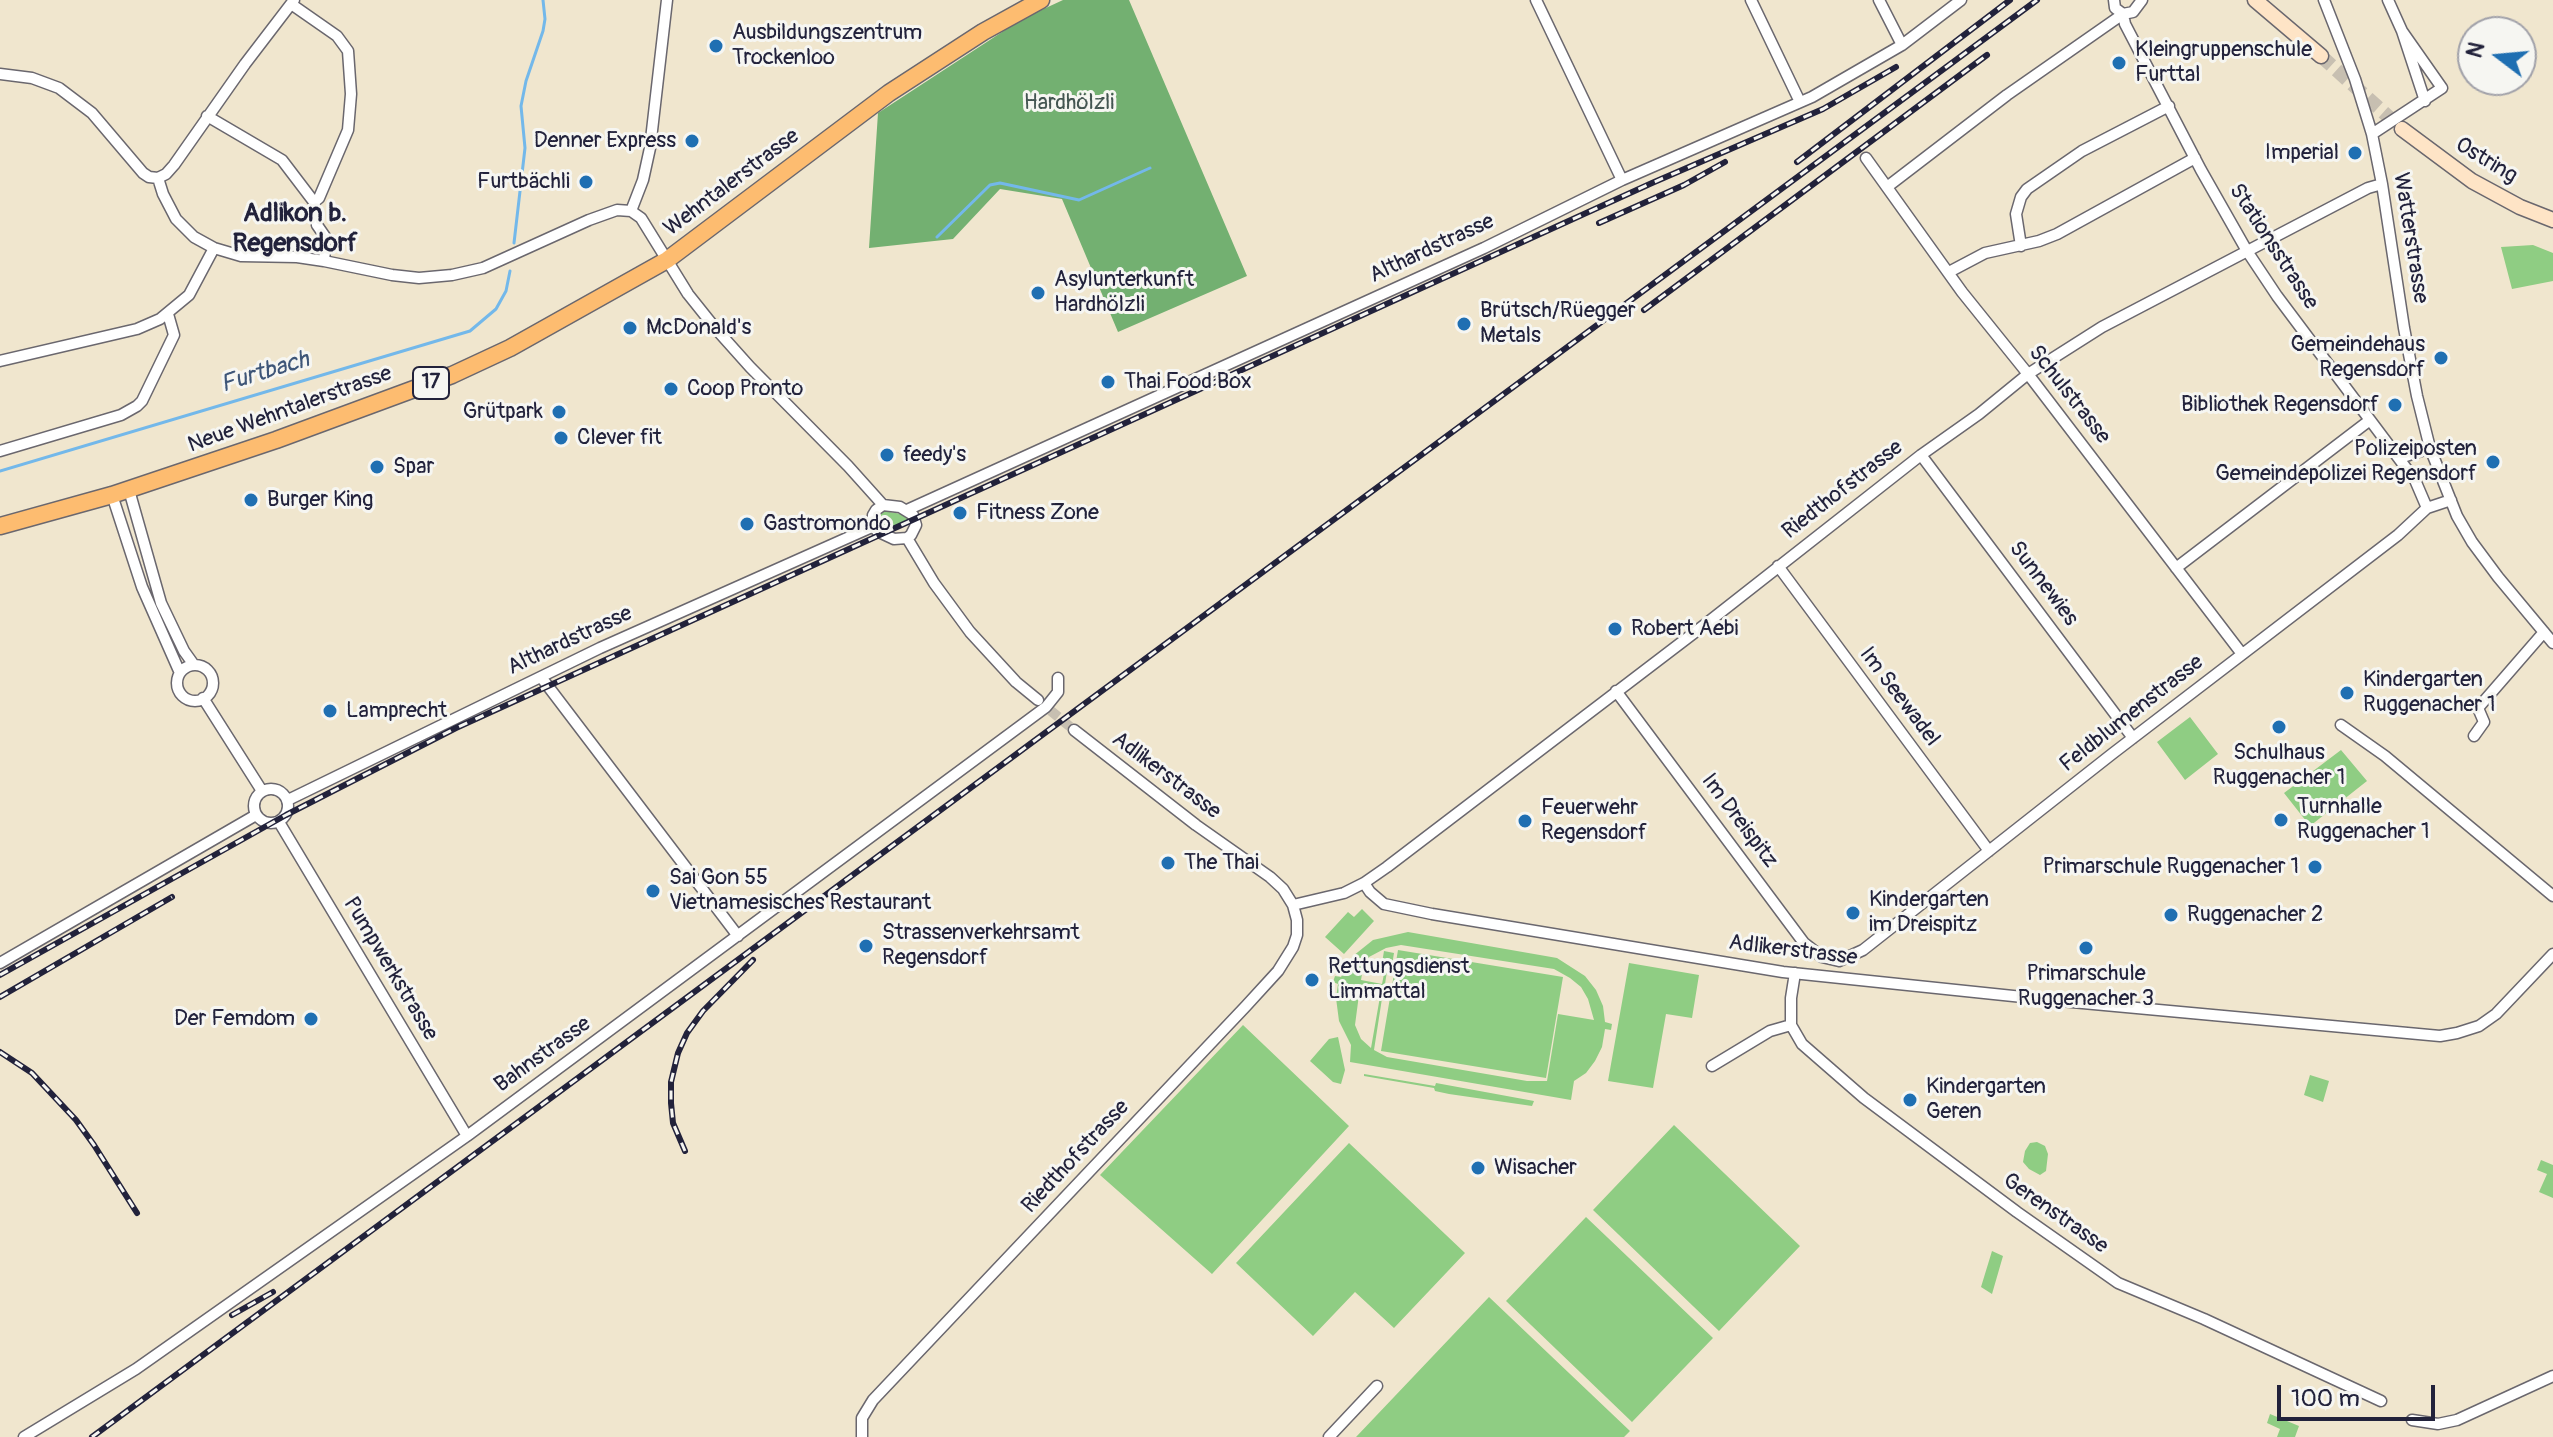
<!DOCTYPE html>
<meta charset="utf-8">
<style>
body{margin:0}
#map{position:relative;width:2553px;height:1437px;overflow:hidden;background:#f0e6ce;font-family:Pangolin,sans-serif}
canvas{display:block}
.north{position:absolute;left:2457px;top:16px;width:80px;height:80px;box-sizing:border-box;background:#f6f6f2;border:2px solid #a1a1a9;border-radius:50%;rotate:286deg;font-size:22px;font-weight:700;line-height:32px;text-align:center;color:#22223b}
.north::after{content:'';display:block;margin:auto;width:28px;height:36px;background:#1f6fb2;clip-path:polygon(50% 0,100% 100%,50% 72%,0 100%)}
.scale{position:absolute;left:2277px;top:1385px;width:158px;height:36px;box-sizing:border-box;border:4px solid #22223b;border-top:0;padding-left:10px;font-size:24px;line-height:28px;white-space:nowrap;color:#22223b;-webkit-text-stroke:6px #f6f6f2;paint-order:stroke}
</style>
<div id="map">
<canvas width="2553" height="1437"></canvas>
<div class="north">N</div>
<div class="scale">100 m</div>
</div>
<script>
const ctx = document.querySelector('canvas').getContext('2d');
ctx.lineJoin = 'round';
function fill(path, color) { ctx.fillStyle = color; ctx.fill(path, 'evenodd'); }
const toPath = rows => new Path2D(rows.map(r => 'M' + r).join(''));
function trace(path, color, width, dash) { ctx.strokeStyle = color; ctx.lineWidth = width; ctx.lineCap = dash ? 'butt' : 'round'; ctx.setLineDash(dash || []); ctx.stroke(path); }
function label(font, color, halo, rows, align = 'center') {
  ctx.font = font + ' Pangolin,sans-serif'; ctx.lineWidth = 6; ctx.setLineDash([]); ctx.textBaseline = 'middle'; ctx.strokeStyle = halo; ctx.fillStyle = color; for (const [text, x, y, turn = 0] of rows) {
    ctx.save(); ctx.translate(x, y); ctx.rotate((+turn || 0) * Math.PI / 180); ctx.textAlign = isNaN(turn) ? turn : align; if (halo) ctx.strokeText(text, 0, 0); ctx.fillText(text, 0, 0); ctx.restore();
  }
}
fill(toPath([
 [2533,245,2553,253,2553,281,2512,289,2501,247],
 [884,511,901,514,909,520,886,530,879,523,880,514],
 [2190,717,2218,754,2185,780,2157,742],
 [2341,750,2367,781,2310,826,2284,793],
 [1362,909,1374,921,1344,954,1325,937,1348,912,1354,917],
 [1408,932,1557,958,1585,976,1596,990,1603,1006,1605,1022,1612,1024,1611,1030,1605,1029,1602,1047,1595,1061,1586,1073,1574,1081,1571,1100,1350,1062,1351,1045,1339,1021,1336,998,1338,984,1333,982,1335,976,1341,977,1353,956,1373,940],
 [1401,945,1554,969,1570,978,1581,987,1588,999,1594,1020,1558,1014,1547,1081,1527,1081,1387,1057,1374,1050,1383,992,1387,985,1385,984,1388,965,1392,965,1394,953,1384,951,1382,963,1386,964,1382,984,1361,980,1363,968,1369,957,1386,948],
 [1360,987,1381,991,1371,1048,1361,1039,1355,1025],
 [1398,950,1563,977,1546,1078,1381,1051],
 [1629,963,1699,975,1692,1018,1666,1014,1653,1088,1608,1081],
 [1243,1025,1349,1126,1212,1274,1100,1175],
 [1338,1037,1345,1070,1341,1084,1333,1082,1310,1061,1329,1039],
 [1364,1074,1435,1086,1436,1083,1534,1101,1532,1106,1449,1094,1435,1091,1434,1088,1364,1076],
 [2310,1075,2329,1081,2323,1102,2304,1095],
 [1674,1125,1800,1246,1719,1331,1593,1210],
 [2037,1142,2045,1146,2048,1154,2046,1171,2040,1175,2029,1169,2023,1162,2025,1151,2030,1143],
 [1349,1143,1465,1253,1394,1328,1355,1292,1313,1336,1236,1263],
 [2541,1160,2553,1165,2553,1198,2539,1192,2547,1174,2537,1170],
 [1586,1217,1713,1338,1632,1422,1506,1301],
 [1992,1251,2003,1256,1992,1294,1981,1287],
 [1489,1297,1630,1431,1624,1437,1356,1437],
 [2270,1414,2299,1426,2295,1437,2277,1437,2280,1429,2267,1423]
]), '#8fcd83');
fill(toPath([
 [1063,0,1129,0,1247,276,1118,332,1062,199,1000,189,953,239,869,248,878,113,1022,19]
]), '#73b071');
trace(toPath([
 [937,237,990,185,1000,183,1079,200,1150,168],
 [514,243,525,148,521,106,526,81,543,31,545,19,543,0],
 [0,471,470,331,496,309,506,291,510,271]
]), '#73b8ea', 3);
trace(toPath([
 [1039,701,1074,730]
]), '#c7bfb1', 10, [10, 5]);
trace(toPath([
 [2321,56,2402,129]
]), '#c7bfb1', 14, [14, 7]);
const minor = toPath([
 [1536,0,1622,180],
 [1751,0,1800,102],
 [1879,0,1902,45],
 [2114,0,2115,8,2123,14,2125,24,2201,170,2247,251,2277,296,2415,480,2427,508],
 [2324,0,2355,79,2372,134,2382,184,2404,328,2417,396,2430,448,2457,516,2472,542,2498,577,2553,643],
 [2388,0,2402,31,2425,101],
 [291,4,337,36,348,51,351,94,348,130,319,198,314,202],
 [0,74,32,78,59,88,92,113,143,173,149,177,158,178],
 [207,116,282,160,314,202,317,225,326,238,324,261],
 [2372,134,2442,88,2402,31],
 [1866,158,1962,292,2028,374,2242,654],
 [158,178,163,194,176,219,194,237,214,248,241,256,297,257,324,261,392,275,419,278,452,275,483,268,589,220,617,210,631,211,641,218,688,294,716,329,750,367,848,466,883,505],
 [158,178,166,174,174,165,245,64,294,0],
 [1887,187,2007,95,2123,14,2133,12,2142,0],
 [631,211,643,180,650,148,667,0],
 [2021,246,2016,214,2021,197,2027,189,2082,151,2169,106],
 [1949,272,1985,253,2039,241,2057,234,2195,158],
 [0,361,137,329,160,319,189,295,214,248],
 [0,451,121,415,137,406,142,401,174,335,168,314],
 [1921,455,2133,738],
 [2400,458,2430,448],
 [129,490,161,603,184,651,194,665],
 [112,495,142,587,180,673],
 [883,505,900,507,913,515,916,525,911,535,907,538,894,539,877,531,873,522,873,515,876,510,883,505],
 [907,510,1484,248,1622,180,1812,97,1902,45,1961,0],
 [907,538,934,583,970,632,1016,682,1038,700],
 [1778,566,1989,851],
 [2176,568,2370,420],
 '177 683a18 18 0 1 1 36 0a18 18 0 1 1-36 0Z',
 [541,677,738,936],
 [1616,691,1804,943,1822,957,1839,961,1863,950,2112,754,2398,535,2427,508,2451,500],
 [203,698,262,791],
 [2341,725,2385,756,2553,896],
 [2474,736,2484,722,2478,708,2544,632],
 '254 806a17 17 0 1 1 34 0a17 17 0 1 1-34 0Z',
 [288,800,600,648,874,526],
 [279,822,467,1136],
 [1364,883,1370,892,1384,904,1432,914,1783,972,2061,1001,2440,1036,2457,1033,2479,1026,2496,1014,2553,954],
 [1293,905,1344,893,1364,883,1387,867,1707,623,1921,455,1979,414,2028,374,2102,327,2368,188,2382,184],
 [0,963,256,815],
 [1795,973,1791,998,1791,1025,1802,1044,1864,1098,2017,1212,2118,1283,2204,1319,2381,1401],
 [1712,1066,1770,1031,1791,1025],
 [2412,1420,2438,1424,2457,1420,2553,1376],
 [24,1437,136,1369,467,1136,1046,707,1058,692,1058,678],
 [862,1437,862,1418,873,1400,1246,1006,1278,971,1293,947,1297,935,1297,920,1293,905,1283,889,1270,877,1196,825,1074,730],
 [1329,1437,1377,1386]
]);
const secondary = toPath([
 [2255,0,2321,56],
 [2402,129,2472,181,2520,207,2553,220]
]);
const primary = toPath([
 [0,526,112,495,276,440,452,375,510,348,667,260,889,93,983,32,1041,0]
]);
trace(minor, '#6a676e', 13);
trace(secondary, '#6a676e', 17);
trace(primary, '#6a676e', 19);
trace(minor, '#fff', 10);
trace(secondary, '#fee4c6', 14);
trace(primary, '#fdbc70', 16);
const rail = toPath([
 [1797,162,2010,0],
 [1599,223,1684,185,1725,162],
 [1644,310,1987,55],
 [0,975,286,815,456,728,1652,183,1823,109,1896,67],
 [0,997,172,897],
 [0,1052,32,1073,76,1120,94,1145,137,1213],
 [685,1151,673,1123,671,1103,671,1082,678,1053,687,1033,703,1011,753,960],
 [232,1315,273,1292],
 [92,1437,2037,0]
]);
trace(rail, '#22223b', 6);
trace(rail, '#f6f6f2', 3, [9]);
for (const [x, y, r, color] of [
 [716,46,8,"#1f6fb2"],
 [2119,63,8,"#1f6fb2"],
 [692,141,8,"#1f6fb2"],
 [2355,153,8,"#1f6fb2"],
 [586,182,8,"#1f6fb2"],
 [1038,293,8,"#1f6fb2"],
 [1464,324,8,"#1f6fb2"],
 [630,328,8,"#1f6fb2"],
 [2441,358,8,"#1f6fb2"],
 [1108,382,8,"#1f6fb2"],
 [671,389,8,"#1f6fb2"],
 [2395,405,8,"#1f6fb2"],
 [559,412,8,"#1f6fb2"],
 [561,438,8,"#1f6fb2"],
 [887,455,8,"#1f6fb2"],
 [2493,462,8,"#1f6fb2"],
 [377,467,8,"#1f6fb2"],
 [251,500,8,"#1f6fb2"],
 [960,513,8,"#1f6fb2"],
 [747,524,8,"#1f6fb2"],
 [1615,629,8,"#1f6fb2"],
 [2347,693,8,"#1f6fb2"],
 [330,711,8,"#1f6fb2"],
 [2279,727,8,"#1f6fb2"],
 [2281,820,8,"#1f6fb2"],
 [1525,821,8,"#1f6fb2"],
 [1168,863,8,"#1f6fb2"],
 [2315,867,8,"#1f6fb2"],
 [653,891,8,"#1f6fb2"],
 [1853,913,8,"#1f6fb2"],
 [2171,915,8,"#1f6fb2"],
 [866,946,8,"#1f6fb2"],
 [2086,948,8,"#1f6fb2"],
 [1312,980,8,"#1f6fb2"],
 [311,1019,8,"#1f6fb2"],
 [1910,1100,8,"#1f6fb2"],
 [1478,1168,8,"#1f6fb2"]
]) { const dot = new Path2D(); dot.arc(x, y, r, 0, 2 * Math.PI); ctx.fillStyle = color; ctx.fill(dot); trace(dot, '#f6f6f2', 3); }
for (const [x, y, w] of [
 [431,383,36]
]) { const box = new Path2D(); box.roundRect(x - w / 2, y - 16, w, 32, 6); ctx.fillStyle = '#f6f6f2'; ctx.fill(box); trace(box, '#22223b', 2); }
label('bold 20px', '#22223b', null, [
 ["17",431,383]
]);
label('22px', '#22223b', '#f6f6f2', [
 ["Ausbildungszentrum",732,33],
 ["Trockenloo",732,58],
 ["Kleingruppenschule",2135,50],
 ["Furttal",2135,75],
 ["Denner Express",676,141,"right"],
 ["Imperial",2339,153,"right"],
 ["Furtbächli",570,182,"right"],
 ["Asylunterkunft",1054,280],
 ["Hardhölzli",1054,305],
 ["Brütsch/Rüegger",1480,311],
 ["Metals",1480,336],
 ["McDonald's",646,328],
 ["Gemeindehaus",2425,345,"right"],
 ["Regensdorf",2425,370,"right"],
 ["Thai Food Box",1124,382],
 ["Coop Pronto",687,389],
 ["Bibliothek Regensdorf",2379,405,"right"],
 ["Grütpark",543,412,"right"],
 ["Clever fit",577,438],
 ["Polizeiposten",2477,449,"right"],
 ["Gemeindepolizei Regensdorf",2477,474,"right"],
 ["feedy's",903,455],
 ["Spar",393,467],
 ["Burger King",267,500],
 ["Fitness Zone",976,513],
 ["Gastromondo",763,524],
 ["Robert Aebi",1631,629],
 ["Kindergarten",2363,680],
 ["Ruggenacher 1",2363,705],
 ["Lamprecht",346,711],
 ["Schulhaus",2279,753,"center"],
 ["Ruggenacher 1",2279,778,"center"],
 ["Turnhalle",2297,807],
 ["Ruggenacher 1",2297,832],
 ["Feuerwehr",1541,808],
 ["Regensdorf",1541,833],
 ["The Thai",1184,863],
 ["Primarschule Ruggenacher 1",2299,867,"right"],
 ["Sai Gon 55",669,878],
 ["Vietnamesisches Restaurant",669,903],
 ["Kindergarten",1869,900],
 ["im Dreispitz",1869,925],
 ["Ruggenacher 2",2187,915],
 ["Strassenverkehrsamt",882,933],
 ["Regensdorf",882,958],
 ["Rettungsdienst",1328,967],
 ["Limmattal",1328,992],
 ["Primarschule",2086,974,"center"],
 ["Ruggenacher 3",2086,999,"center"],
 ["Der Femdom",295,1019,"right"],
 ["Kindergarten",1926,1087],
 ["Geren",1926,1112],
 ["Wisacher",1494,1168]
], 'left');
label('22px', '#435551', '#f6f6f2', [
 ["Hardhölzli",1069,103]
]);
label('22px', '#22223b', '#f6f6f2', [
 ["Ostring",2486,161,31],
 ["Wehntalerstrasse",732,183,-37],
 ["Watterstrasse",2410,238,81],
 ["Stationsstrasse",2273,247,57],
 ["Althardstrasse",1432,249,-25],
 ["Schulstrasse",2069,395,52],
 ["Neue Wehntalerstrasse",290,410,-20],
 ["Riedthofstrasse",1843,490,-38],
 ["Sunnewies",2043,584,53],
 ["Althardstrasse",570,641,-25],
 ["Im Seewadel",1899,697,53],
 ["Feldblumenstrasse",2132,714,-38],
 ["Adlikerstrasse",1166,776,37],
 ["Im Dreispitz",1739,821,53],
 ["Adlikerstrasse",1793,951,7],
 ["Pumpwerkstrasse",390,969,59],
 ["Bahnstrasse",543,1055,-36],
 ["Riedthofstrasse",1076,1157,-47],
 ["Gerenstrasse",2055,1214,35]
]);
label('italic 24px', '#3e5678', '#f6f6f2', [
 ["Furtbach",265,373,-17]
]);
label('bold 26px', '#22223b', '#f6f6f2', [
 ["Adlikon b.",295,214],
 ["Regensdorf",295,244]
]);
</script>
